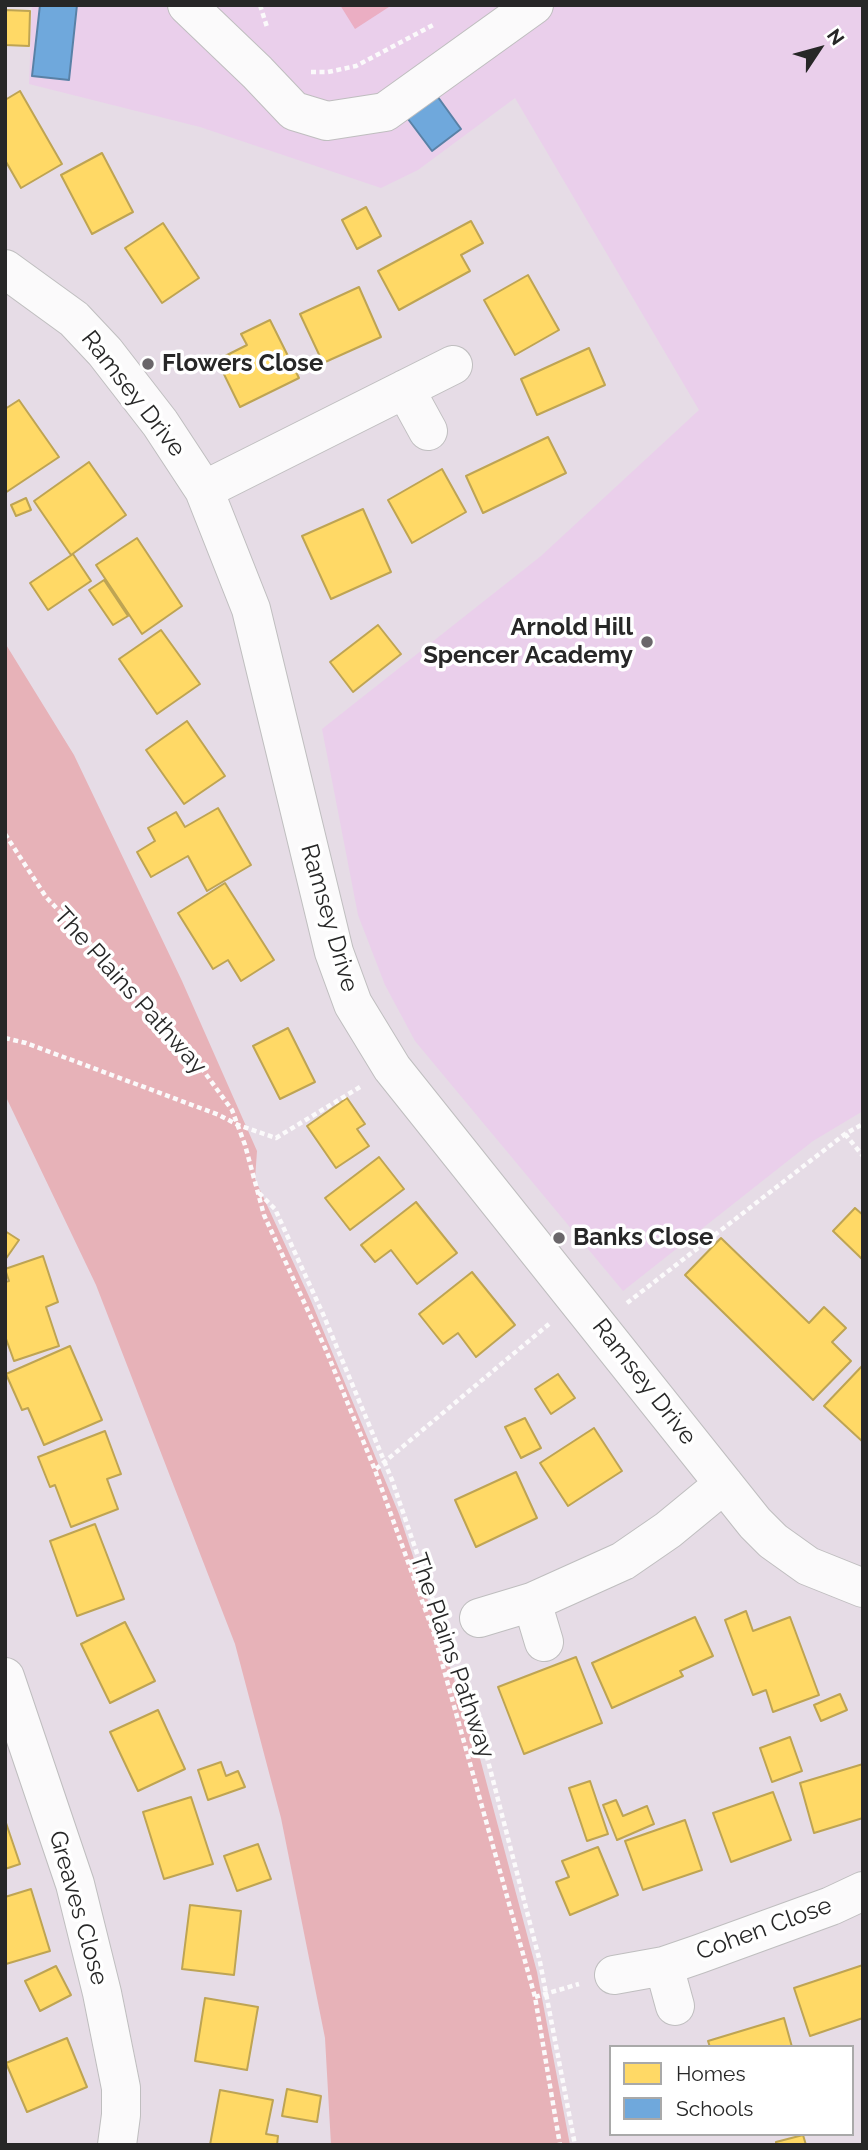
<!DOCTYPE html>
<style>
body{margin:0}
#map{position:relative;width:868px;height:2150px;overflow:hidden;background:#e6dce6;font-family:Raleway,sans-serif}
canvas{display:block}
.frame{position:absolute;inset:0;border:7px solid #272727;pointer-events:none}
.legend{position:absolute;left:609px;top:2045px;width:245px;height:91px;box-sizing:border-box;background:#fff;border:2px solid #a9a9a9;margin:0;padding:9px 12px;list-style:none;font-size:21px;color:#272727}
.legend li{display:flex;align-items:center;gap:14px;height:35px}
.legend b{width:35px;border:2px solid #a9a9a9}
.north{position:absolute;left:784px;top:14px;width:70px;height:70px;-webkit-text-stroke:5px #fff;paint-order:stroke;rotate:54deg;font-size:19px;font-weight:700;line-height:28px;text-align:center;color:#272727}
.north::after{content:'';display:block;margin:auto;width:24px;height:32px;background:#272727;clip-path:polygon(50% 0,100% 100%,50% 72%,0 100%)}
</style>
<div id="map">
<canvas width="868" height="2150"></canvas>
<div class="frame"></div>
<ul class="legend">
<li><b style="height:19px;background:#ffd966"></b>Homes</li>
<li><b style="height:19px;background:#6fa8dc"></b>Schools</li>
</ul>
<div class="north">N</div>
</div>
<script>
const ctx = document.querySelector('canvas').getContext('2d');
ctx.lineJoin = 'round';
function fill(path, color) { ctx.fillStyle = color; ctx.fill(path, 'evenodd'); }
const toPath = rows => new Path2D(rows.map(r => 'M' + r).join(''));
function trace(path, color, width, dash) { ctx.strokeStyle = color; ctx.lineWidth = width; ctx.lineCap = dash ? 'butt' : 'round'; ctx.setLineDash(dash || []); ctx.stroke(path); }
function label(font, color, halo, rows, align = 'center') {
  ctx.font = font + ' Raleway,sans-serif'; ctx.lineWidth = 7; ctx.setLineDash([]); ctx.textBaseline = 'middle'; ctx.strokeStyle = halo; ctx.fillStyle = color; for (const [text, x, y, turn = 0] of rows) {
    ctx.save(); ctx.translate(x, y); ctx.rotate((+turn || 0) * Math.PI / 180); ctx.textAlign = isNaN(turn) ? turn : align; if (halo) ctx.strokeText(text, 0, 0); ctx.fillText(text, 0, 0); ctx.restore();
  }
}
fill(toPath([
 [32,5,863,5,863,1111,813,1141,623,1291,415,1041,385,985,358,915,322,729,541,556,699,410,515,98,418,170,381,188,200,127,29,84]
]), '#eacfeb');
fill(toPath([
 [5,643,74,755,182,981,257,1151,255,1179,311,1301,399,1514,478,1751,537,1972,570,2145,331,2145,325,2038,281,1818,235,1644,96,1285,5,1095]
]), '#e7b2b8');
fill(toPath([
 [340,5,392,5,355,29]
]), '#ebaec3');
const homes = toPath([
 [5,10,30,11,29,46,5,45,5,10],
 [20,91,62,164,21,188,5,160,5,100,20,91],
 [102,153,133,212,92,234,61,175,102,153],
 [366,207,381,236,357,249,342,220,366,207],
 [471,221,483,243,461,255,470,271,399,310,378,271,471,221],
 [163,223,199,278,162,303,125,248,163,223],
 [528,275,559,330,515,355,484,300,528,275],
 [359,287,381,337,323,363,300,314,359,287],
 [270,320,299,378,240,407,217,360,247,345,241,334,270,320],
 [589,348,605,385,537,415,521,379,589,348],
 [19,400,59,457,5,493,5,409,19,400],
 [548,437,566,473,483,513,466,476,548,437],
 [89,462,126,515,71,555,34,501,89,462],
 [442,469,466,512,412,543,388,500,442,469],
 [26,498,31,510,16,516,11,505,26,498],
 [363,509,391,572,331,599,302,536,363,509],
 [137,538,182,606,142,634,96,565,137,538],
 [73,554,91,581,48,610,30,583,73,554],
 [104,580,128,616,113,625,89,590,104,580],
 [378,625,401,654,353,692,330,662,378,625],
 [161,630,200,684,157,714,119,659,161,630],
 [187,721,225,776,184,804,146,750,187,721],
 [218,808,251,865,207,891,188,856,151,877,137,852,155,841,148,828,176,812,185,827,218,808],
 [225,883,274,960,241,981,228,960,213,969,178,913,225,883],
 [288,1028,315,1082,280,1099,253,1046,288,1028],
 [347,1098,365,1124,357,1129,369,1146,336,1168,307,1126,347,1098],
 [379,1157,404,1189,350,1230,325,1198,379,1157],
 [416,1202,457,1253,417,1284,391,1250,375,1262,361,1245,416,1202],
 [855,1208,863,1215,863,1260,833,1231,855,1208],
 [5,1231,19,1240,5,1260,5,1231],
 [721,1238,809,1323,824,1307,846,1328,832,1342,851,1361,813,1400,685,1275,721,1238],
 [43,1256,58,1302,46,1307,59,1346,14,1361,5,1336,5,1282,9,1281,5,1269,43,1256],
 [472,1272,515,1325,476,1357,458,1333,443,1344,419,1314,472,1272],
 [70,1346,102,1420,44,1445,28,1408,22,1410,6,1374,70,1346],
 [863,1365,863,1442,824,1406,863,1365],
 [558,1374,575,1398,551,1414,535,1389,558,1374],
 [525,1418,541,1448,521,1458,505,1427,525,1418],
 [594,1428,622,1471,568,1506,540,1463,594,1428],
 [105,1431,121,1474,107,1479,118,1509,71,1527,55,1485,50,1487,38,1457,105,1431],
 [516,1472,537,1518,476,1547,455,1500,516,1472],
 [95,1524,124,1599,77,1616,50,1541,95,1524],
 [746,1611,753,1631,790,1617,819,1695,773,1712,766,1690,753,1695,725,1620,746,1611],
 [695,1617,713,1656,680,1671,683,1676,612,1708,592,1663,695,1617],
 [125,1622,155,1681,110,1703,81,1644,125,1622],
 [576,1657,602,1723,524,1754,498,1687,576,1657],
 [840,1694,847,1710,821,1721,814,1705,840,1694],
 [158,1710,185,1769,138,1791,110,1732,158,1710],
 [790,1737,802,1771,772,1782,760,1748,790,1737],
 [221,1762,226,1776,238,1771,245,1787,208,1800,198,1770,221,1762],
 [863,1764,863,1818,814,1833,800,1783,863,1764],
 [590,1781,608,1834,587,1841,569,1788,590,1781],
 [773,1792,791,1840,731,1862,713,1813,773,1792],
 [191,1797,213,1864,164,1879,143,1812,191,1797],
 [616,1800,623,1816,647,1806,654,1824,617,1840,603,1805,616,1800],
 [5,1820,20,1864,5,1869,5,1820],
 [685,1820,702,1870,643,1890,625,1841,685,1820],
 [258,1844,271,1879,237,1891,224,1856,258,1844],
 [598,1847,618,1895,570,1915,556,1882,569,1877,562,1861,598,1847],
 [31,1889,50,1951,6,1964,5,1897,31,1889],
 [190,1905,241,1911,234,1975,182,1969,190,1905],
 [863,1965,863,2018,810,2036,794,1988,863,1965],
 [56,1966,71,1995,40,2011,25,1981,56,1966],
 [205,1998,258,2007,247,2070,195,2061,205,1998],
 [784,2018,792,2047,710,2047,708,2041,784,2018],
 [67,2038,87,2087,27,2112,6,2063,67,2038],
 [287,2089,321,2096,317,2122,282,2116,287,2089],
 [220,2090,273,2100,266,2134,278,2136,277,2145,210,2145,220,2090],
 [803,2135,806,2145,776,2145,776,2142,803,2135]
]);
fill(homes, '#ffd966');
trace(homes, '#bea453', 2);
const schools = toPath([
 [40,5,77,5,69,80,32,76,40,5],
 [435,93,461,129,432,151,405,115,435,93]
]);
fill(schools, '#6fa8dc');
trace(schools, '#5981a6', 2);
const minor = toPath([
 [187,5,257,72,294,111,327,121,385,112,534,5],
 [5,269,74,319,105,352,160,423,204,490,251,609,334,952,353,1004,392,1068,755,1523,773,1541,808,1566,863,1588],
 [405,389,428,431],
 [204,490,453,365],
 [532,1602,544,1642],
 [479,1618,532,1602,623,1561,668,1530,724,1484],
 [5,1677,75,1884,102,1993,121,2088,121,2115,117,2145],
 [664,1966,675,2006],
 [614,1975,664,1966,699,1954,831,1906,863,1891]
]);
trace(minor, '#bfbebf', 40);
trace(toPath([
 [260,5,267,27],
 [311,72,328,72,356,66,435,24],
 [5,834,46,897,181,1040,232,1110,245,1145,264,1215,326,1350,375,1470,434,1634,535,1997,560,2145],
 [5,1038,26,1043,219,1115,238,1125,276,1138,360,1087],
 [845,1134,863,1156],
 [259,1193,275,1209,323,1314,392,1480,438,1615],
 [627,1303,845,1134,863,1124],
 [376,1469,549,1324],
 [448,1643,480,1730,540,1962,575,2145],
 [535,1997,579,1984]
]), '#fbfafb', 4.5, [5, 3.5]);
trace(minor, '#fbfafb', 38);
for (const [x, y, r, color] of [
 [148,364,7,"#6a666a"],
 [647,642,7,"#6a666a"],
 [559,1238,7,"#6a666a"]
]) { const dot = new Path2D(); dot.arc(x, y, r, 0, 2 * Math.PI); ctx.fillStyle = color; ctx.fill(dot); trace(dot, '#fff', 2.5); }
label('bold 24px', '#272727', '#fff', [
 ["Flowers Close",162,364],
 ["Arnold Hill",633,628,"right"],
 ["Spencer Academy",633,656,"right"],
 ["Banks Close",573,1238]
], 'left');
label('24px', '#272727', '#fff', [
 ["Ramsey Drive",133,394,52],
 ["Ramsey Drive",329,918,74],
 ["The Plains Pathway",130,991,48],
 ["Ramsey Drive",644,1382,52],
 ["The Plains Pathway",452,1656,71],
 ["Greaves Close",78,1908,74],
 ["Cohen Close",764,1929,-20]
]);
</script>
